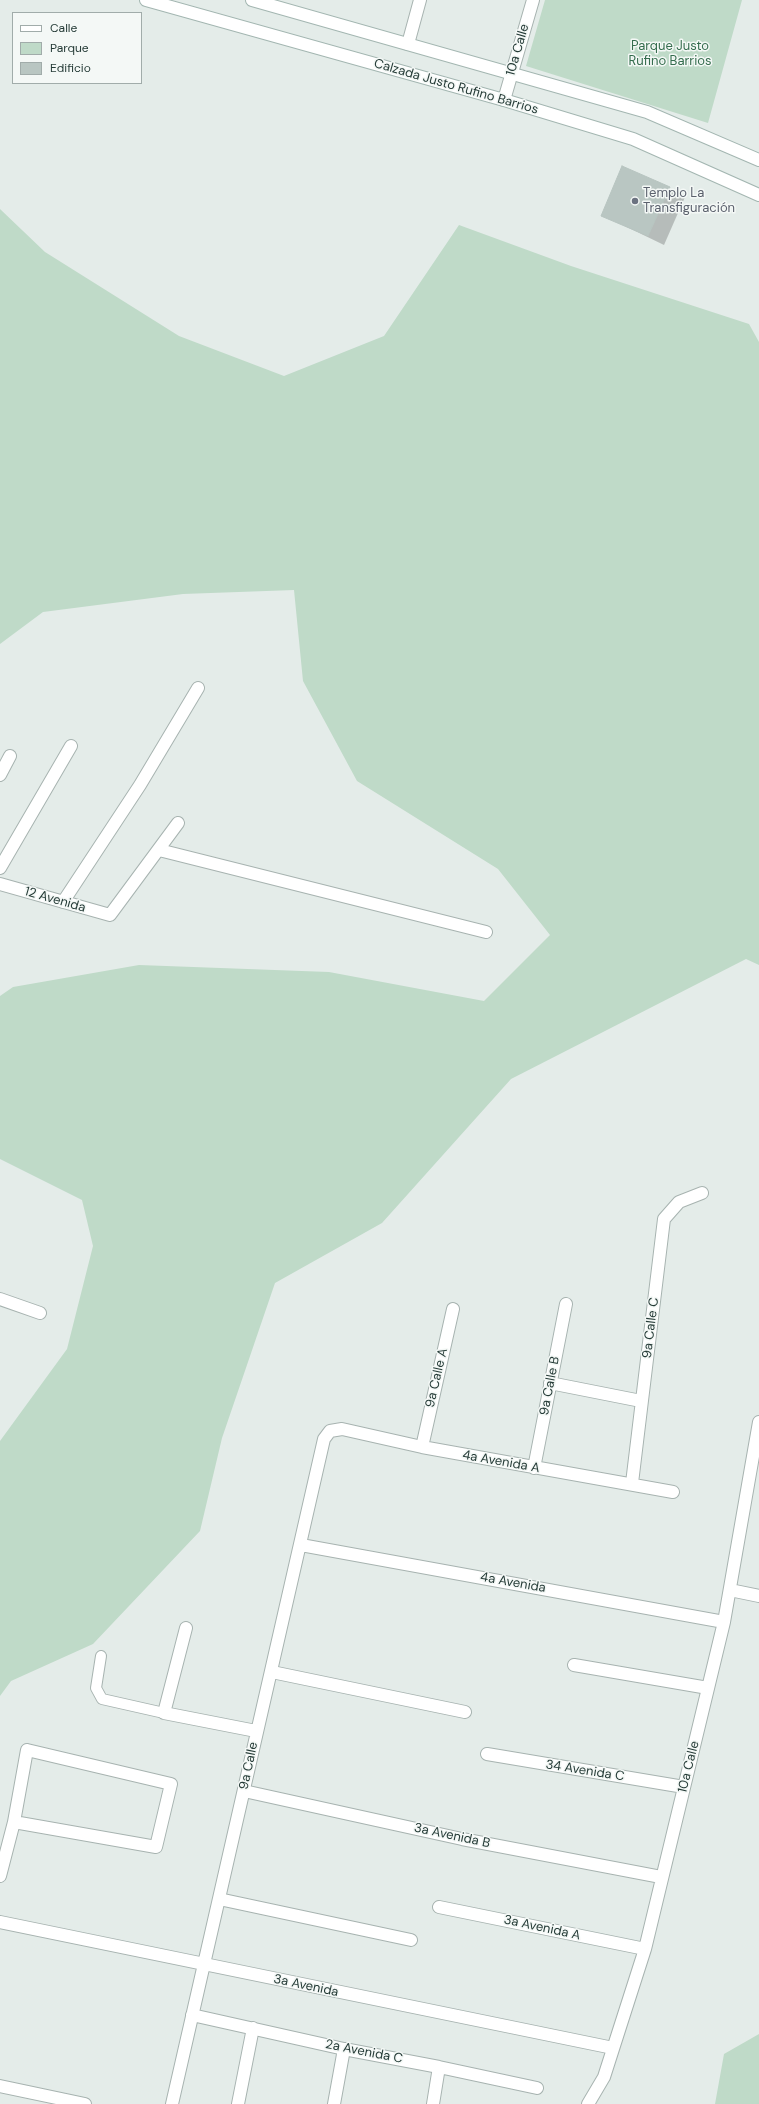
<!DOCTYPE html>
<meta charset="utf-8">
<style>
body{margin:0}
#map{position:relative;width:759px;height:2104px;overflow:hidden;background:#e4ece9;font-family:"DM Sans",sans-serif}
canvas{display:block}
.legend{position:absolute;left:12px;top:12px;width:130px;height:72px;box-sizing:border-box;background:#f4f8f6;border:1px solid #a1acaa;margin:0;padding:5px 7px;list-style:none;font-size:12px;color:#253b37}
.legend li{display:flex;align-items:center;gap:8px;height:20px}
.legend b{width:20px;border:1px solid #a1acaa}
</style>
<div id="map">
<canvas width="759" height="2104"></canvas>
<ul class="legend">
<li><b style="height:5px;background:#fff"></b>Calle</li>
<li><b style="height:11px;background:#bfdac8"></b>Parque</li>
<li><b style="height:11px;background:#b9c6c2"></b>Edificio</li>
</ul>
</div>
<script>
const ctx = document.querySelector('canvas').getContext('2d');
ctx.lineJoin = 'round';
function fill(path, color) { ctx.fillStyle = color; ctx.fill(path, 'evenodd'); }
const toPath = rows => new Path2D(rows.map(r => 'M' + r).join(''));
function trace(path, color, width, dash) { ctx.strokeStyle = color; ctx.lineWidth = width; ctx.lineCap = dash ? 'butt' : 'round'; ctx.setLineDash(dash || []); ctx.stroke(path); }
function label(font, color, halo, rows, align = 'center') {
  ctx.font = font + ' "DM Sans",sans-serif'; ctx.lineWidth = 3; ctx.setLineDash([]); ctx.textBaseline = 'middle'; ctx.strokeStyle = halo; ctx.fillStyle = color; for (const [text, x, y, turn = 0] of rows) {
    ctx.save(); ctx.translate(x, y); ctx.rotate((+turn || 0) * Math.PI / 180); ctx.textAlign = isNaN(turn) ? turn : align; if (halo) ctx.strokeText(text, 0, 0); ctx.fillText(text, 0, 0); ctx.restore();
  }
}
fill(toPath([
 [545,0,742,0,708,123,526,66],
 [0,209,45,252,179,336,284,376,384,336,459,225,571,266,749,324,759,342,759,965,746,959,511,1079,382,1223,275,1283,222,1438,200,1531,93,1644,11,1681,0,1696,0,1441,67,1349,93,1246,82,1200,0,1159,0,996,13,987,139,965,329,972,484,1001,550,935,498,869,357,781,303,681,294,590,183,594,43,612,0,644],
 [759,2034,759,2104,715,2104,724,2054]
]), '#bfdac8');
fill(toPath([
 [623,167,685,197,664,245,602,215]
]), '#0003');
const building = toPath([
 [622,166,670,187,648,236,601,216,622,166]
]);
fill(building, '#b9c6c2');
trace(building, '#b7c4c0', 1);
const lane = toPath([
 [101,1656,96,1688,102,1699,164,1713]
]);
const street = toPath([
 [408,44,420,0],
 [504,100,533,0],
 [0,775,10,756],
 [159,850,486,932],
 [0,868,71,746],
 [0,884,110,915,178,823],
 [63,902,140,785,198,688],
 [0,1299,40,1313],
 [550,1383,641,1401],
 [422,1447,453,1309],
 [534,1468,566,1304],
 [632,1483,664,1219,679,1202,702,1193],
 [301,1545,724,1622],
 [730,1590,759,1596],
 [186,1628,164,1713,256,1731],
 [574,1665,708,1688],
 [272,1672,465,1712],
 [487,1754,684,1787],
 [244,1791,462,1839,661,1877],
 [0,1876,14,1822,27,1750,171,1784,156,1847,14,1822],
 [219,1899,411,1940],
 [439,1907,645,1949],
 [0,1922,613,2048],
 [192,2015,344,2049,439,2067,537,2088],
 [0,2086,85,2104],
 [172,2104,324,1439,330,1431,342,1429,422,1447,673,1492],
 [238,2104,253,2028],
 [334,2104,344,2049],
 [433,2104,439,2067],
 [588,2104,604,2077,645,1949,724,1622,759,1422]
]);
const secondary = toPath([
 [146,0,504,100,633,139,759,195],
 [252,0,647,112,759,160]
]);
trace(lane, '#a7b3b0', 12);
trace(street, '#a7b3b0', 14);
trace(secondary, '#a3b6b1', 14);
trace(lane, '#fff', 10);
trace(street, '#fff', 12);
trace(secondary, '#fff', 12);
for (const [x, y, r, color] of [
 [635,201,4,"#6b7280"]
]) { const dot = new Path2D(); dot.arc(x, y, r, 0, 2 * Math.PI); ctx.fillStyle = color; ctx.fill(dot); trace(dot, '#f4f8f6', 1.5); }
label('13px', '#356d4e', '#f4f8f6', [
 ["Parque Justo",670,47],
 ["Rufino Barrios",670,62]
]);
label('13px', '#253b37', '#f4f8f6', [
 ["10a Calle",518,50,-74],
 ["Calzada Justo Rufino Barrios",456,87,16],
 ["12 Avenida",55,900,16],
 ["9a Calle C",651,1328,-83],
 ["9a Calle A",437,1378,-77],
 ["9a Calle B",550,1386,-79],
 ["4a Avenida A",501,1462,10],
 ["4a Avenida",513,1583,10],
 ["9a Calle",249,1766,-78],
 ["10a Calle",689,1767,-76],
 ["34 Avenida C",585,1771,9],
 ["3a Avenida B",452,1836,12],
 ["3a Avenida A",542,1928,12],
 ["3a Avenida",306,1986,12],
 ["2a Avenida C",364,2052,11]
]);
label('13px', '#5b616d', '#f4f8f6', [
 ["Templo La",643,194],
 ["Transfiguración",643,209]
], 'left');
</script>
